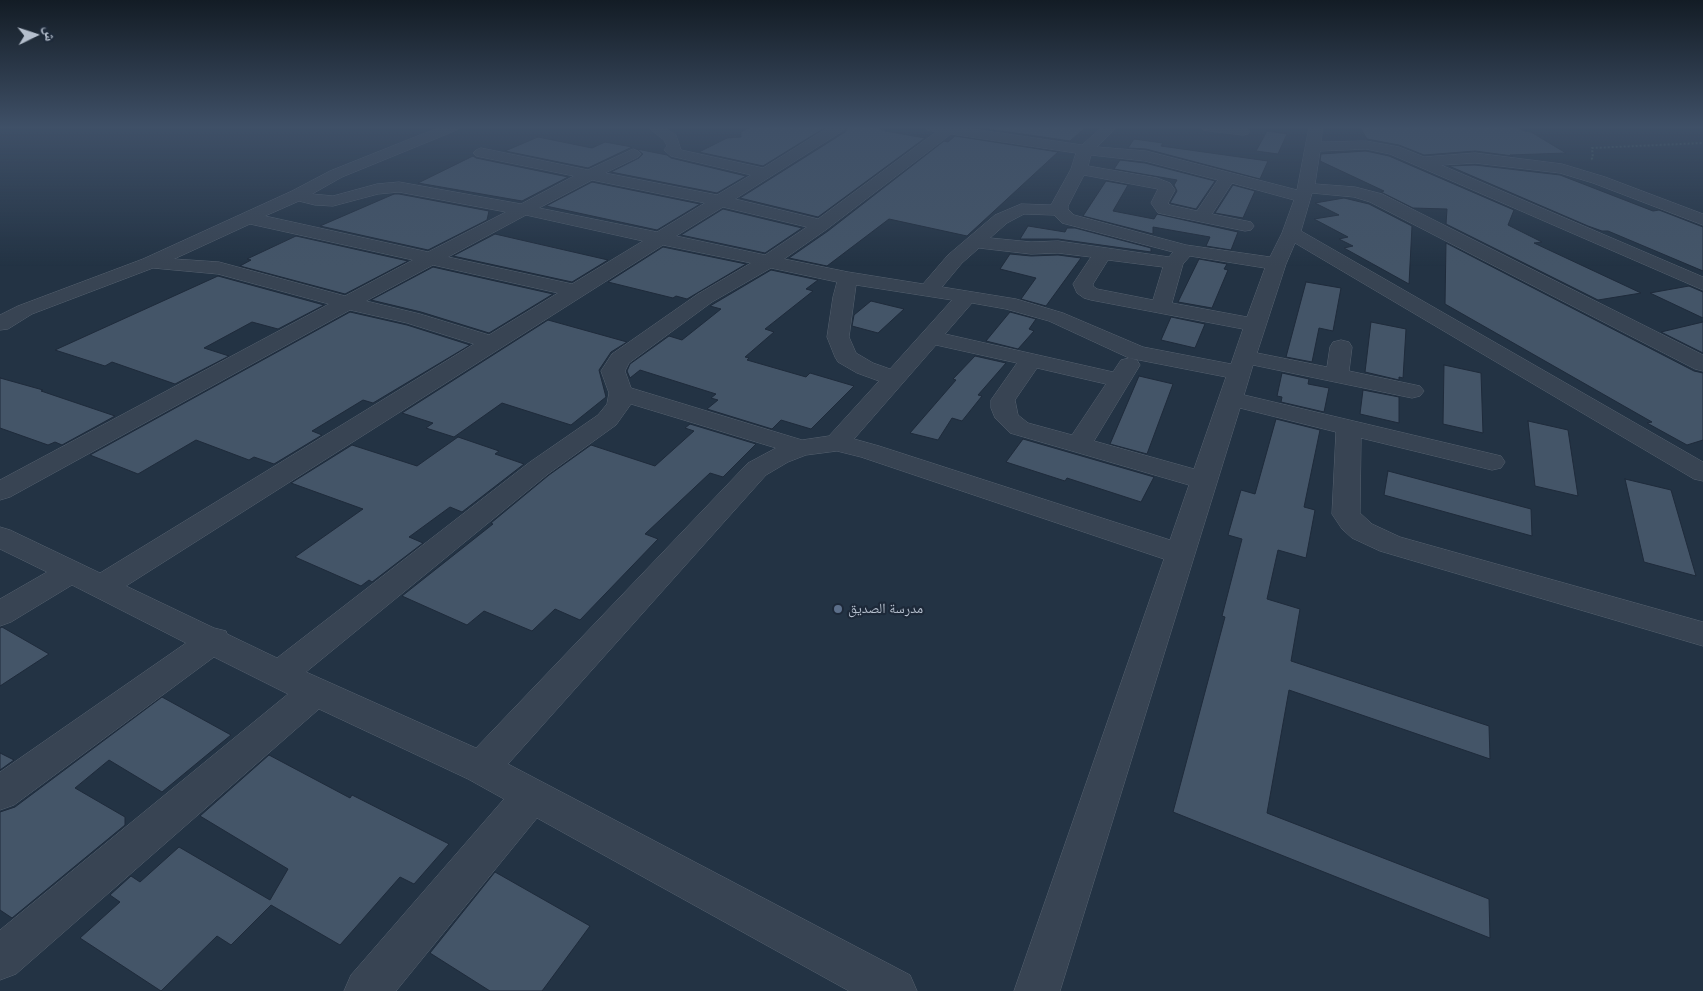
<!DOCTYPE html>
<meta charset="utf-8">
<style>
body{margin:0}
#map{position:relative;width:1703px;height:991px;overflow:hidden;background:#233344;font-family:Raleway,"Noto Naskh Arabic",sans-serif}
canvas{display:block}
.north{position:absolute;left:10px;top:10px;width:50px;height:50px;-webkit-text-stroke:4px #1d2939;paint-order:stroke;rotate:86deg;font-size:14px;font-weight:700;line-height:20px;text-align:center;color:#b5bfcd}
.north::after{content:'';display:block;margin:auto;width:18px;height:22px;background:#b5bfcd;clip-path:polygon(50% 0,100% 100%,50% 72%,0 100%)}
</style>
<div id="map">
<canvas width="1703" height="991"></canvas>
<div class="north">ش</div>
</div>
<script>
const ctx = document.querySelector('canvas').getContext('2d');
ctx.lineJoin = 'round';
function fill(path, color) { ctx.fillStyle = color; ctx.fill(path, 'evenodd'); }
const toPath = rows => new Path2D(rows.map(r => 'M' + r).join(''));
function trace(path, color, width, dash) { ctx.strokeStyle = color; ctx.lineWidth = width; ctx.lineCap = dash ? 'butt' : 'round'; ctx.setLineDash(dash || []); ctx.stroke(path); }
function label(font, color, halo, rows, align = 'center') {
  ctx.font = font + ' Raleway,"Noto Naskh Arabic",sans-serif'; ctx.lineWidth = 4.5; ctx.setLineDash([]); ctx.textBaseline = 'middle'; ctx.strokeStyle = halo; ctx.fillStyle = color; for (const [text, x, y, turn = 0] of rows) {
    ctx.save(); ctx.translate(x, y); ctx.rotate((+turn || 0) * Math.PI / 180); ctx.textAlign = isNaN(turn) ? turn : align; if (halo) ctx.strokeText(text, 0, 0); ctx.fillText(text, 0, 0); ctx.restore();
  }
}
const building = toPath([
 [751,127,826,127,763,166,699,152,727,138,741,137,741,132,751,127],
 [848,127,877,127,885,131,925,138,818,217,740,198,845,132,848,127],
 [990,127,1086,127,1070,141,989,129,990,127],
 [1360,127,1515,127,1524,131,1531,132,1566,153,1510,155,1513,156,1475,151,1424,155,1399,145,1367,139,1360,127],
 [1267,131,1287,134,1278,154,1256,151,1267,131],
 [955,136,1058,152,967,236,889,219,827,266,789,258,828,231,944,141,948,142,955,136],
 [538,137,592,148,605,142,632,147,588,168,505,151,538,137],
 [1134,139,1163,143,1161,146,1268,161,1260,179,1146,149,1128,148,1134,139],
 [637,149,667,155,671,158,746,176,717,193,611,172,639,158,643,154,637,149],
 [1366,151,1389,156,1514,210,1508,225,1542,242,1534,243,1641,293,1598,300,1446,224,1447,209,1413,208,1381,192,1384,191,1320,161,1321,154,1366,151],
 [473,156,476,158,568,177,522,201,418,183,473,156],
 [1120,160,1145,163,1215,181,1196,209,1170,203,1177,191,1174,185,1177,180,1114,169,1120,160],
 [1475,165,1560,175,1653,211,1659,210,1703,227,1703,271,1608,231,1602,231,1588,226,1449,166,1475,165],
 [1106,181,1128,185,1113,211,1154,219,1157,214,1238,232,1231,250,1206,246,1210,237,1153,227,1153,234,1083,216,1106,181],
 [592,182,700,204,657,230,546,206,592,182],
 [1233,185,1255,191,1243,218,1215,213,1233,185],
 [394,194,399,194,489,211,487,220,428,250,320,226,394,194],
 [1344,198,1369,204,1412,226,1409,284,1344,248,1353,246,1339,239,1348,237,1314,219,1339,215,1315,203,1344,198],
 [723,209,802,228,765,253,681,235,723,209],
 [1028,226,1065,232,1067,228,1075,228,1151,248,1151,252,1058,239,1020,239,1028,226],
 [495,234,608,260,572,282,453,256,495,234],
 [296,236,408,261,345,294,240,266,251,260,247,259,296,236],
 [1446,243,1694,371,1703,373,1703,440,1687,445,1647,423,1652,422,1445,304,1446,243],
 [663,247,746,264,687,299,676,296,673,298,608,282,663,247],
 [1010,254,1031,256,1058,255,1081,258,1046,306,1021,299,1036,278,1000,269,1010,254],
 [1199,259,1227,264,1224,269,1228,270,1212,308,1178,302,1199,259],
 [433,267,553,294,489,333,421,312,371,300,433,267],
 [771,270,818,280,806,289,813,291,765,329,774,332,745,357,749,358,747,360,806,377,810,373,854,386,811,429,781,420,772,429,707,409,718,400,711,398,716,394,640,370,630,378,627,371,630,364,669,336,682,340,721,309,710,306,771,270],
 [218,276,324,305,278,329,252,322,204,348,229,356,175,384,112,362,105,366,55,350,218,276],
 [1306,282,1341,288,1333,331,1319,328,1312,362,1286,357,1306,282],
 [1689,286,1703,292,1703,318,1650,293,1689,286],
 [871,301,904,309,878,333,852,326,854,315,871,301],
 [350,312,407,325,470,345,373,403,363,400,312,431,322,435,274,464,254,457,249,460,196,440,138,474,90,455,350,312],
 [1010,312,1036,319,1029,329,1034,331,1018,349,986,341,1010,312],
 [1171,317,1205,324,1195,348,1161,340,1171,317],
 [548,320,627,342,611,352,599,370,606,397,571,425,502,403,454,437,426,428,433,423,402,413,548,320],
 [1371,322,1406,329,1403,378,1399,377,1399,380,1365,372,1371,322],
 [1703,322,1703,353,1661,332,1703,322],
 [975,356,1006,363,978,395,982,396,962,421,952,418,938,440,910,433,956,380,953,379,975,356],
 [1444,365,1481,373,1483,433,1443,424,1444,365],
 [1282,373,1309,379,1308,384,1329,388,1324,412,1281,402,1282,397,1277,396,1282,373],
 [1139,376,1173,384,1147,454,1110,444,1139,376],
 [0,378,43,390,41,391,115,416,62,445,55,442,48,445,0,428,0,378],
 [1363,390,1399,397,1399,423,1360,414,1363,390],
 [1276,419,1320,430,1304,507,1315,510,1306,558,1278,550,1267,599,1300,609,1291,661,1489,726,1490,759,1289,690,1267,813,1489,899,1490,938,1173,812,1225,617,1222,616,1242,539,1228,535,1241,490,1255,494,1276,419],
 [1528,421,1568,430,1578,496,1535,486,1528,421],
 [690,424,756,444,723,477,710,473,645,534,658,539,580,620,555,609,532,631,484,611,467,625,402,596,493,524,491,523,549,475,591,445,655,466,694,431,685,428,690,424],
 [458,437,499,451,495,454,524,464,462,512,450,507,409,537,423,543,372,582,369,580,361,586,295,557,363,509,291,483,352,445,417,466,458,437],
 [1023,439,1154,477,1141,502,1067,478,1065,481,1006,462,1023,439],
 [1388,471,1531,509,1532,536,1384,495,1388,471],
 [1625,479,1671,490,1696,576,1644,562,1625,479],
 [2,627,49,654,0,686,0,628,2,627],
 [162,697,231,735,162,792,109,760,75,788,125,817,125,825,12,918,0,910,0,812,15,807,162,697],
 [0,753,14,760,0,770,0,753],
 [269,755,350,798,352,795,449,844,414,884,400,877,340,945,271,905,231,945,217,936,161,991,80,938,120,902,110,895,131,876,140,882,179,847,270,900,288,869,200,816,269,755],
 [495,872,590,926,542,991,490,991,430,953,495,872]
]);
fill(building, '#445568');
trace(building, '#1f2b3b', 1);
const minor = toPath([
 [440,127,459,127,457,130,342,177,312,194,333,196,377,184,399,182,521,204,574,176,476,156,473,153,476,150,481,148,588,170,633,149,638,151,641,154,638,157,605,173,717,195,751,175,671,156,664,150,667,146,664,140,647,127,664,127,676,135,681,150,763,168,829,127,846,127,844,130,735,199,818,219,936,132,927,130,925,127,960,127,1082,145,1102,127,1117,127,1097,147,1146,151,1297,190,1309,127,1323,127,1321,142,1366,141,1399,147,1424,157,1475,153,1562,164,1605,177,1703,214,1703,225,1593,183,1560,173,1475,163,1441,165,1703,277,1703,290,1390,154,1366,149,1320,151,1315,184,1355,187,1382,194,1703,355,1703,371,1695,369,1370,202,1354,197,1312,193,1301,231,1703,462,1703,481,1694,479,1295,243,1286,264,1257,353,1327,367,1330,347,1333,342,1341,340,1349,342,1352,347,1349,371,1420,386,1424,391,1420,396,1412,398,1253,365,1244,395,1501,456,1505,462,1501,468,1492,470,1361,438,1360,513,1372,524,1400,537,1703,622,1703,646,1380,551,1352,538,1342,529,1332,514,1336,432,1240,408,1060,991,1014,991,1164,559,861,457,837,451,806,455,788,462,766,475,508,764,910,975,917,991,849,991,537,818,396,991,344,991,351,975,504,799,468,779,319,709,16,974,0,980,0,930,288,694,214,657,14,805,0,810,0,772,186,643,72,585,11,622,0,626,0,599,47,572,0,549,0,527,10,530,100,573,474,344,407,323,350,310,10,497,0,500,0,480,329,304,218,274,153,268,32,314,8,329,0,330,0,315,18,306,143,259,292,191,330,171,440,127],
 [951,134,1076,153,1071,169,1051,205,1021,204,995,215,948,255,923,284,848,272,784,259,827,229,951,134],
 [1091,155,1145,161,1218,180,1197,211,1170,205,1168,203,1175,190,1170,183,1157,178,1088,166,1091,155],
 [1084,175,1158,189,1151,203,1158,213,1245,231,1251,230,1254,226,1251,222,1212,214,1232,183,1294,200,1282,233,1270,257,1186,245,1074,215,1068,209,1068,206,1084,175],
 [592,180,705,203,657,232,539,208,592,180],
 [399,192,506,212,428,252,265,216,299,201,315,205,333,206,378,194,399,192],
 [723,207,807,227,765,255,676,236,723,207],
 [1024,214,1054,215,1062,223,1173,252,1169,257,1058,241,1031,242,990,238,1007,223,1024,214],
 [526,215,643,241,572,284,448,257,526,215],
 [250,224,413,260,345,296,219,262,174,259,250,224],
 [663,245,751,263,698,294,612,354,601,371,609,393,607,404,598,415,530,462,277,658,227,634,226,631,214,628,126,586,663,245],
 [979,248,1031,254,1058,253,1091,257,1073,284,1077,293,1084,298,1091,300,1243,329,1231,364,1143,347,1063,313,1016,299,942,287,962,263,979,248],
 [1190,256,1265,268,1247,317,1172,303,1183,264,1190,256],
 [1108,260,1163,267,1153,300,1097,289,1093,286,1093,284,1108,260],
 [433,265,558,293,489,335,420,314,366,301,433,265],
 [771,268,837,282,833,297,827,337,835,357,838,362,857,373,879,381,829,436,802,440,631,388,625,371,629,363,712,302,771,268],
 [856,285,952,300,890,369,873,363,856,353,849,337,856,285],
 [972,303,1006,309,1049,321,1129,358,1226,377,1194,469,1094,441,1140,365,1137,360,1129,358,1121,360,1113,372,945,334,972,303],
 [936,345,1017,363,991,400,991,408,995,418,1010,433,1189,485,1170,540,879,446,854,439,936,345],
 [1037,368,1106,384,1072,435,1028,423,1018,415,1015,400,1037,368],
 [631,404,776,448,748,463,476,748,306,672,548,474,616,425,631,404],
 [1201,127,1244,127,1250,131,1248,134,1243,135,1208,131,1203,130,1201,127]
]);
trace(minor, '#566270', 1);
trace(toPath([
 [1591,159,1593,158,1592,148,1703,143]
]), '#445f61', 2, [2, 2]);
fill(minor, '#384453');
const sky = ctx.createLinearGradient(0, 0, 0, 266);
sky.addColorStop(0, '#131c25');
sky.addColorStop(0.48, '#3f5067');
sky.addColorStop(1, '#3f506700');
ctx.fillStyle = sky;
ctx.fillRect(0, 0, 1703, 266);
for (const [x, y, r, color] of [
 [838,609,5,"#5c6f8a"]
]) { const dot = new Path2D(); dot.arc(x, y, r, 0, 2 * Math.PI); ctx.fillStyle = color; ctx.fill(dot); trace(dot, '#1d2939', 2); }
label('14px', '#b5bfcd', '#1d2939', [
 ["مدرسة الصديق",848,609]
], 'left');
</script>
